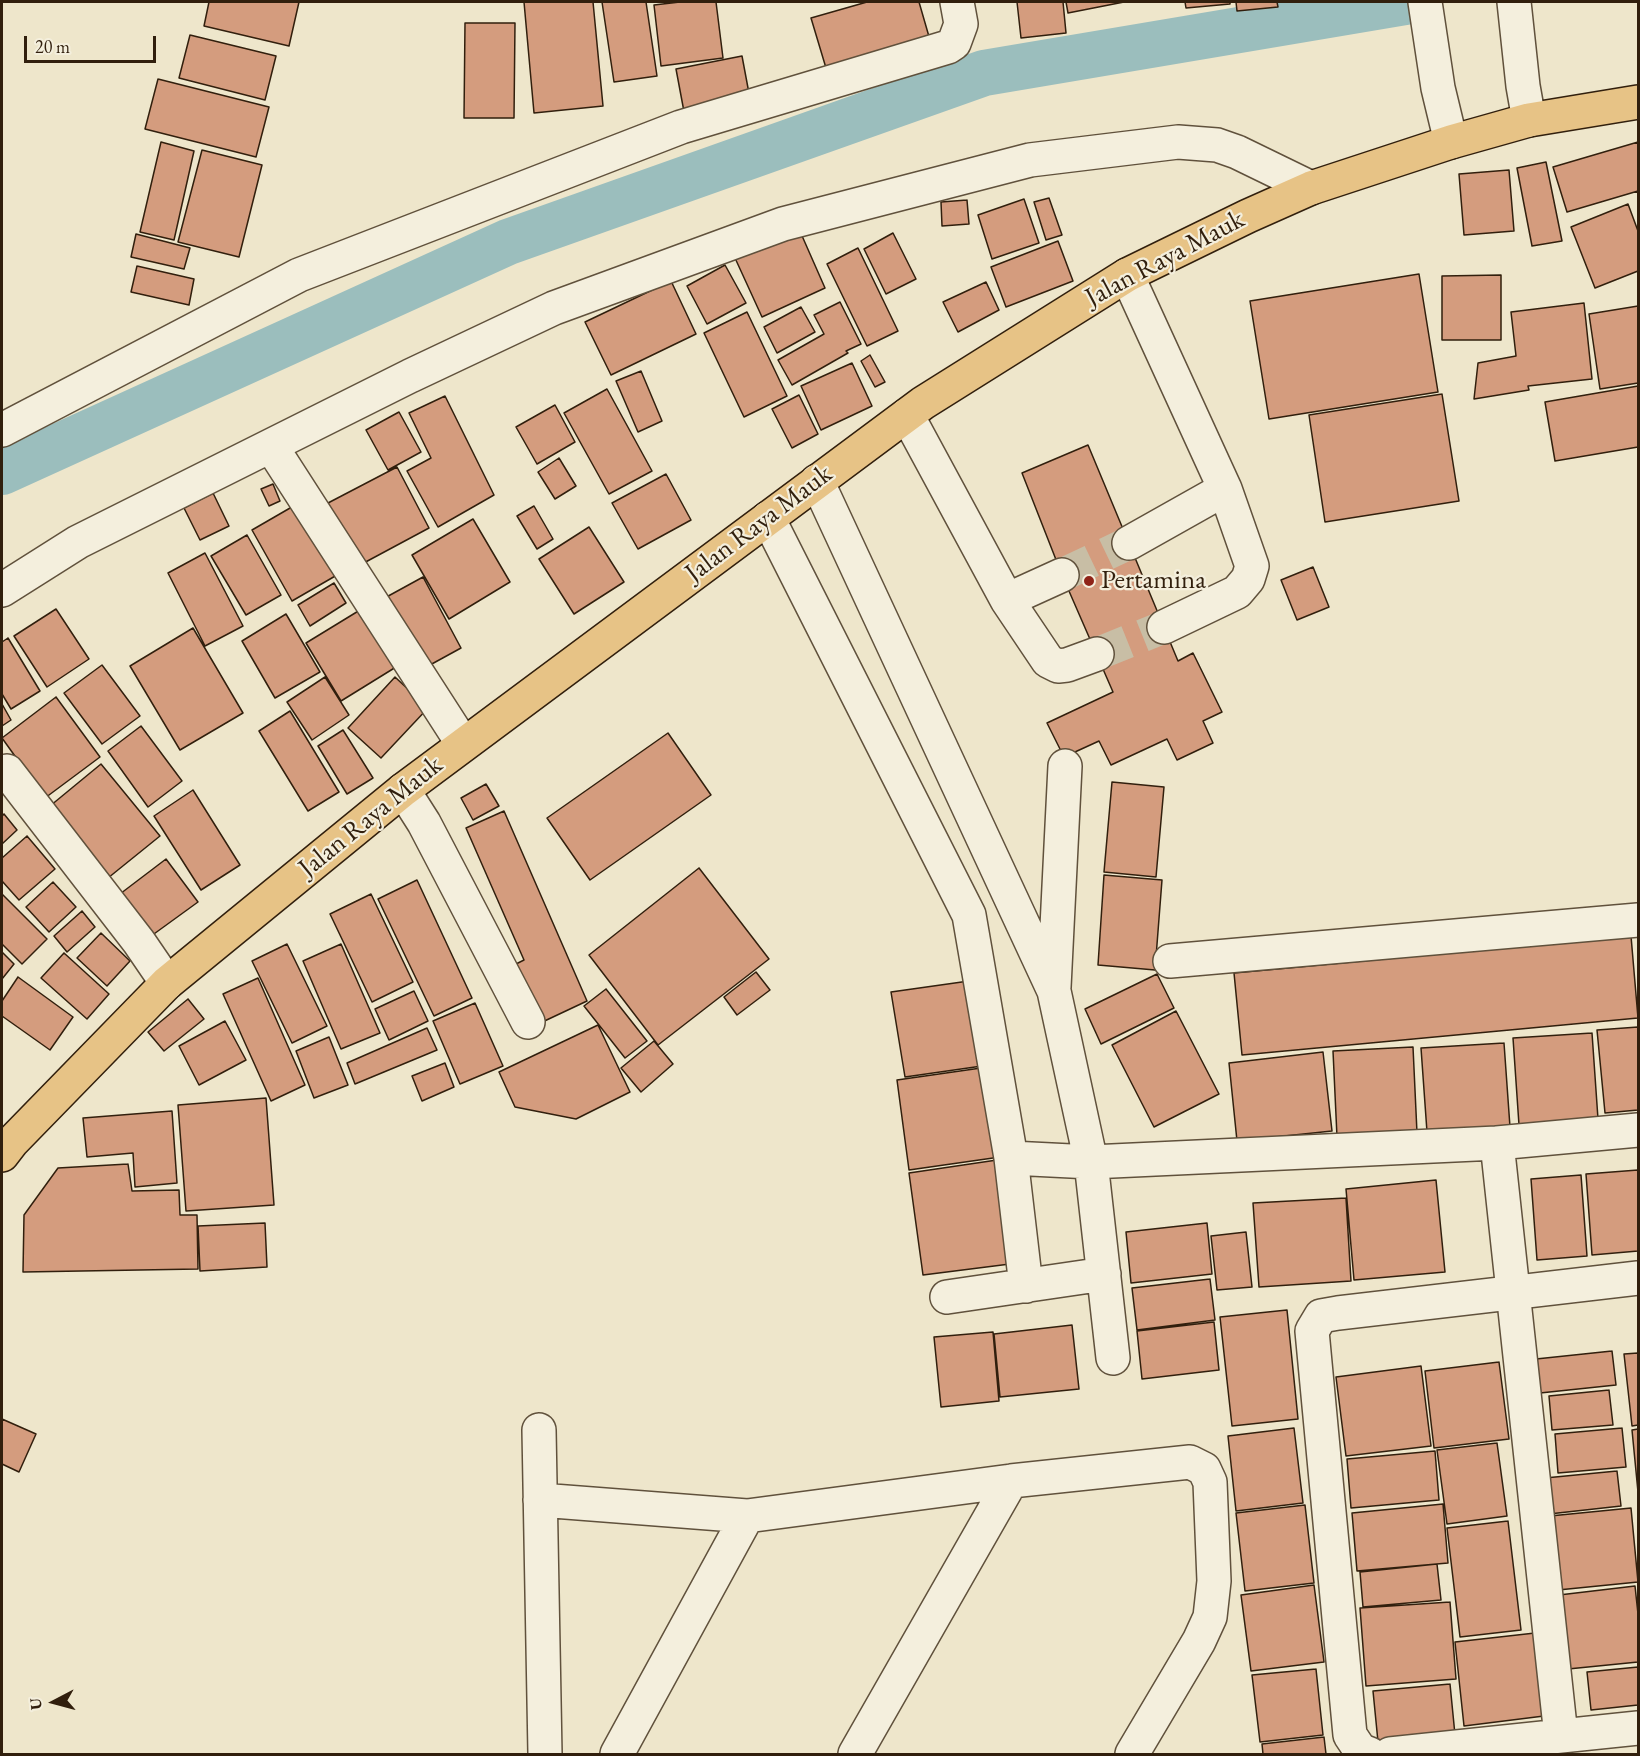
<!DOCTYPE html>
<style>
body{margin:0}
#map{position:relative;width:1640px;height:1756px;overflow:hidden;background:#eee6cb;font-family:"EB Garamond",serif}
canvas{display:block}
.frame{position:absolute;inset:0;border:3px solid #311f0d;pointer-events:none}
.north{position:absolute;left:24px;top:1672px;width:60px;height:60px;-webkit-text-stroke:4px #f4efdd;paint-order:stroke;rotate:264deg;font-size:16px;font-weight:700;line-height:24px;text-align:center;color:#311f0d}
.north::after{content:'';display:block;margin:auto;width:21px;height:27px;background:#311f0d;clip-path:polygon(50% 0,100% 100%,50% 72%,0 100%)}
.scale{position:absolute;left:24px;top:36px;width:132px;height:27px;box-sizing:border-box;border:3px solid #311f0d;border-top:0;padding-left:8px;font-size:18px;line-height:21px;white-space:nowrap;color:#311f0d;-webkit-text-stroke:4px #f4efdd;paint-order:stroke}
</style>
<div id="map">
<canvas width="1640" height="1756"></canvas>
<div class="frame"></div>
<div class="north">U</div>
<div class="scale">20 m</div>
</div>
<script>
const ctx = document.querySelector('canvas').getContext('2d');
ctx.lineJoin = 'round';
const toPath = rows => new Path2D(rows.map(r => 'M' + r).join(''));
function trace(path, color, width, dash) { ctx.strokeStyle = color; ctx.lineWidth = width; ctx.lineCap = dash ? 'butt' : 'round'; ctx.setLineDash(dash || []); ctx.stroke(path); }
function fill(path, color) { ctx.fillStyle = color; ctx.fill(path, 'evenodd'); }
function label(font, color, halo, rows, align = 'center') {
  ctx.font = font + ' "EB Garamond",serif'; ctx.lineWidth = 4.5; ctx.setLineDash([]); ctx.textBaseline = 'middle'; ctx.strokeStyle = halo; ctx.fillStyle = color; for (const [text, x, y, turn = 0] of rows) {
    ctx.save(); ctx.translate(x, y); ctx.rotate((+turn || 0) * Math.PI / 180); ctx.textAlign = isNaN(turn) ? turn : align; if (halo) ctx.strokeText(text, 0, 0); ctx.fillText(text, 0, 0); ctx.restore();
  }
}
trace(toPath([
 [2,472,508,242,984,73,1405,2]
]), '#9bbebd', 46);
const building = toPath([
 [209,2,299,2,289,46,204,26,209,2],
 [524,2,593,2,603,106,534,113,524,2],
 [602,2,646,2,657,76,614,82,602,2],
 [680,2,716,2,723,58,661,66,654,5,680,2],
 [867,2,919,2,932,47,829,78,811,18,867,2],
 [1017,2,1063,2,1066,33,1021,38,1017,2],
 [1066,2,1124,2,1068,13,1066,2],
 [1185,2,1230,2,1230,4,1186,8,1185,2],
 [1236,2,1277,2,1278,7,1237,11,1236,2],
 [465,23,515,23,514,118,464,118,465,23],
 [190,35,276,56,265,100,179,78,190,35],
 [742,56,751,104,685,117,676,69,742,56],
 [158,79,269,107,256,157,145,129,158,79],
 [161,142,194,151,174,240,140,232,161,142],
 [1638,142,1638,194,1638,191,1567,212,1553,167,1638,142],
 [202,150,262,165,239,257,178,242,202,150],
 [1546,162,1562,241,1532,246,1517,168,1546,162],
 [1509,170,1514,231,1464,235,1459,174,1509,170],
 [1049,198,1062,235,1046,240,1034,202,1049,198],
 [1024,199,1039,243,992,259,978,215,1024,199],
 [967,200,969,224,942,226,941,202,967,200],
 [1628,204,1638,231,1638,271,1595,288,1571,227,1628,204],
 [799,229,825,288,762,317,735,258,799,229],
 [893,233,916,279,886,294,864,249,893,233],
 [136,234,190,248,184,269,131,257,136,234],
 [1058,241,1073,281,1006,307,991,267,1058,241],
 [858,248,898,331,867,346,827,264,858,248],
 [725,265,746,303,707,324,687,286,725,265],
 [137,266,194,279,189,305,131,292,137,266],
 [1419,274,1438,392,1269,419,1250,301,1419,274],
 [1501,275,1501,340,1442,340,1442,276,1501,275],
 [671,281,696,334,611,375,585,322,671,281],
 [986,282,999,310,958,332,943,302,986,282],
 [840,302,861,344,846,351,848,353,792,385,778,360,824,334,814,315,840,302],
 [1584,303,1592,379,1528,386,1529,390,1474,399,1478,363,1516,356,1511,312,1584,303],
 [1638,306,1638,383,1600,389,1589,314,1638,306],
 [801,307,815,332,777,353,764,327,801,307],
 [747,312,787,396,744,417,704,333,747,312],
 [870,355,885,382,875,387,861,361,870,355],
 [852,363,872,406,821,430,801,386,852,363],
 [641,371,662,421,638,432,616,381,641,371],
 [1638,386,1638,447,1555,461,1545,402,1638,386],
 [607,389,652,471,609,494,564,413,607,389],
 [1442,394,1459,501,1325,522,1309,415,1442,394],
 [799,395,818,434,792,448,772,409,799,395],
 [445,396,494,495,438,527,407,471,431,458,409,413,445,396],
 [555,405,575,442,537,464,516,427,555,405],
 [399,412,421,452,388,470,366,430,399,412],
 [1088,445,1178,661,1193,653,1222,712,1203,721,1213,743,1177,760,1167,739,1111,765,1099,741,1064,757,1047,723,1113,692,1062,575,1022,473,1088,445],
 [559,458,576,486,555,499,538,472,559,458],
 [397,467,429,528,360,565,328,503,397,467],
 [666,474,691,520,638,549,612,503,666,474],
 [273,484,280,501,269,506,261,489,273,484],
 [213,493,229,526,200,540,184,508,213,493],
 [297,504,337,575,292,601,252,530,297,504],
 [534,506,553,539,537,549,517,516,534,506],
 [473,519,510,582,449,619,412,555,473,519],
 [589,527,624,582,574,614,539,559,589,527],
 [247,535,281,595,246,615,211,556,247,535],
 [205,553,243,626,205,646,168,573,205,553],
 [1313,567,1329,607,1297,620,1281,580,1313,567],
 [423,577,461,648,419,671,381,600,423,577],
 [334,583,346,603,310,626,298,605,334,583],
 [56,609,89,659,47,687,14,636,56,609],
 [360,610,396,667,341,701,306,643,360,610],
 [286,614,320,672,275,698,242,641,286,614],
 [193,628,243,713,180,750,130,666,193,628],
 [8,638,40,691,11,709,2,694,2,642,8,638],
 [102,665,140,716,102,744,64,693,102,665],
 [325,677,349,715,312,740,287,702,325,677],
 [395,677,428,708,381,758,348,728,395,677],
 [56,697,100,757,45,798,2,738,56,697],
 [2,704,11,720,2,726,2,704],
 [290,711,339,792,308,811,259,731,290,711],
 [141,726,182,781,148,807,108,751,141,726],
 [343,730,373,778,347,794,318,746,343,730],
 [668,733,711,795,590,880,547,818,668,733],
 [101,764,160,836,108,878,50,806,101,764],
 [1112,782,1164,787,1156,877,1104,872,1112,782],
 [486,784,499,806,473,820,461,798,486,784],
 [193,790,240,865,201,890,154,816,193,790],
 [504,811,587,1001,536,1025,510,967,524,960,466,828,504,811],
 [4,814,17,830,2,844,2,816,4,814],
 [27,836,55,869,19,900,2,881,2,858,27,836],
 [166,859,198,902,147,939,116,897,166,859],
 [699,868,769,959,658,1045,589,955,699,868],
 [1104,875,1162,880,1155,970,1098,965,1104,875],
 [417,880,472,998,434,1016,378,899,417,880],
 [53,882,76,907,49,932,26,907,53,882],
 [2,894,47,939,22,964,2,944,2,894],
 [371,894,413,982,372,1002,330,914,371,894],
 [82,911,95,927,67,952,54,936,82,911],
 [101,933,130,961,107,986,77,958,101,933],
 [1631,936,1638,1018,1242,1055,1234,973,1631,936],
 [287,944,327,1026,292,1043,252,961,287,944],
 [341,944,380,1033,341,1049,303,961,341,944],
 [2,952,14,964,2,979,2,952],
 [64,953,109,994,87,1019,41,978,64,953],
 [756,972,770,990,737,1015,724,997,756,972],
 [1157,974,1174,1008,1101,1044,1085,1009,1157,974],
 [18,977,73,1017,50,1050,2,1016,2,1001,18,977],
 [258,978,305,1085,271,1101,223,994,258,978],
 [976,980,989,1065,905,1077,891,992,976,980],
 [606,989,647,1041,625,1058,584,1006,606,989],
 [414,991,428,1021,389,1040,375,1009,414,991],
 [188,999,204,1019,164,1051,148,1032,188,999],
 [475,1003,503,1066,460,1084,433,1021,475,1003],
 [1176,1011,1219,1094,1154,1127,1112,1045,1176,1011],
 [225,1021,246,1060,199,1085,179,1046,225,1021],
 [598,1025,630,1092,576,1119,515,1107,499,1072,598,1025],
 [1638,1027,1638,1110,1605,1113,1597,1030,1638,1027],
 [427,1028,437,1050,355,1084,347,1063,427,1028],
 [1592,1033,1598,1119,1519,1125,1513,1038,1592,1033],
 [329,1037,348,1085,314,1098,296,1051,329,1037],
 [654,1041,673,1064,641,1092,621,1068,654,1041],
 [1504,1043,1510,1127,1427,1132,1421,1048,1504,1043],
 [1413,1047,1417,1133,1337,1137,1333,1051,1413,1047],
 [1323,1052,1332,1131,1237,1141,1229,1063,1323,1052],
 [445,1063,454,1087,422,1101,412,1076,445,1063],
 [988,1067,1000,1157,909,1170,897,1080,988,1067],
 [266,1098,274,1205,186,1211,178,1105,266,1098],
 [172,1111,177,1183,135,1187,133,1153,87,1157,83,1118,172,1111],
 [997,1160,1010,1264,923,1275,909,1173,997,1160],
 [128,1164,132,1191,179,1190,180,1215,197,1215,198,1269,23,1272,24,1215,58,1168,128,1164],
 [1638,1170,1638,1251,1592,1255,1586,1174,1638,1170],
 [1581,1175,1587,1256,1537,1260,1531,1179,1581,1175],
 [1436,1180,1445,1272,1354,1280,1346,1189,1436,1180],
 [1346,1198,1351,1281,1259,1287,1253,1203,1346,1198],
 [265,1223,267,1267,200,1271,198,1226,265,1223],
 [1207,1223,1212,1274,1131,1283,1126,1232,1207,1223],
 [1246,1232,1252,1287,1217,1290,1211,1236,1246,1232],
 [1210,1279,1215,1320,1137,1330,1132,1288,1210,1279],
 [1287,1310,1298,1419,1232,1426,1220,1317,1287,1310],
 [1214,1322,1219,1370,1142,1379,1137,1331,1214,1322],
 [1072,1325,1079,1389,1000,1397,994,1334,1072,1325],
 [993,1332,999,1401,941,1407,934,1337,993,1332],
 [1612,1351,1616,1385,1540,1393,1536,1359,1612,1351],
 [1638,1353,1638,1425,1632,1426,1624,1354,1638,1353],
 [1499,1362,1509,1439,1434,1448,1425,1371,1499,1362],
 [1421,1366,1431,1446,1346,1456,1336,1377,1421,1366],
 [1609,1390,1613,1425,1552,1430,1549,1396,1609,1390],
 [2,1419,36,1434,19,1472,2,1464,2,1419],
 [1294,1428,1303,1503,1236,1511,1228,1436,1294,1428],
 [1622,1428,1626,1467,1558,1473,1555,1434,1622,1428],
 [1638,1429,1638,1492,1632,1430,1638,1429],
 [1497,1443,1507,1516,1447,1524,1437,1450,1497,1443],
 [1435,1451,1439,1500,1351,1508,1347,1459,1435,1451],
 [1617,1471,1621,1506,1549,1514,1545,1478,1617,1471],
 [1443,1504,1448,1563,1357,1571,1352,1513,1443,1504],
 [1305,1505,1314,1583,1245,1591,1236,1513,1305,1505],
 [1631,1508,1638,1582,1558,1590,1550,1516,1631,1508],
 [1508,1521,1521,1630,1460,1637,1447,1528,1508,1521],
 [1437,1564,1441,1600,1363,1607,1360,1572,1437,1564],
 [1314,1585,1324,1662,1251,1671,1241,1595,1314,1585],
 [1635,1586,1638,1614,1638,1662,1568,1669,1559,1595,1635,1586],
 [1450,1602,1456,1679,1366,1686,1360,1608,1450,1602],
 [1535,1633,1544,1716,1464,1726,1455,1642,1535,1633],
 [1638,1667,1638,1705,1591,1710,1587,1672,1638,1667],
 [1316,1669,1323,1735,1260,1742,1252,1675,1316,1669],
 [1450,1684,1456,1745,1379,1752,1373,1691,1450,1684],
 [1324,1737,1326,1754,1263,1754,1262,1744,1324,1737]
]);
fill(building, '#d49c7e');
trace(building, '#311f0d', 1.5);
trace(toPath([
 [1062,575,1129,543],
 [1097,654,1164,627]
]), '#c8bea5', 33, [33, 16]);
const minor = toPath([
 [1425,2,1438,88,1451,142],
 [1514,2,1523,86,1529,120],
 [1127,275,1225,489,1129,543],
 [907,415,1007,600,1062,575],
 [2,430,299,275,681,127,948,47,954,43,961,24,957,2],
 [271,446,463,744],
 [817,481,1054,991,1091,1162,1113,1358],
 [768,518,969,915,1011,1158,1026,1286],
 [2,590,78,542,410,376,554,308,783,224,1030,160,1178,142,1217,145,1237,152,1311,188],
 [1007,600,1048,661,1058,666,1067,665,1097,654],
 [1164,627,1237,592,1248,579,1252,566,1225,489],
 [7,771,139,942,167,983],
 [403,790,424,823,528,1022],
 [1170,961,1638,920],
 [1054,987,1065,766],
 [1497,1143,1561,1736],
 [1011,1158,1091,1162,1497,1143,1638,1130],
 [947,1297,1104,1274],
 [539,1430,545,1754],
 [540,1500,747,1516,1011,1481,1190,1462,1204,1469,1210,1482,1214,1581,1210,1617,1199,1641,1132,1754],
 [617,1754,747,1516],
 [855,1754,1011,1481],
 [1370,1754,1360,1750,1350,1735,1312,1331,1321,1316,1338,1313,1638,1278],
 [1390,1754,1638,1728]
]);
const major = toPath([
 [2,1155,12,1142,167,983,403,790,923,403,1127,275,1248,216,1311,188,1451,142,1529,120,1638,102]
]);
trace(minor, '#60513c', 36);
trace(major, '#311f0d', 36);
trace(minor, '#f4efdd', 33);
trace(major, '#e7c386', 33);
for (const [x, y, r, color] of [
 [1089,581,6,"#8f2418"]
]) { const dot = new Path2D(); dot.arc(x, y, r, 0, 2 * Math.PI); ctx.fillStyle = color; ctx.fill(dot); trace(dot, '#f4efdd', 2); }
label('27px', '#311f0d', '#f4efdd', [
 ["Jalan Raya Mauk",1165,259,-28],
 ["Jalan Raya Mauk",759,524,-37],
 ["Jalan Raya Mauk",371,817,-39]
]);
label('27px', '#311f0d', '#f4efdd', [
 ["Pertamina",1101,581]
], 'left');
</script>
